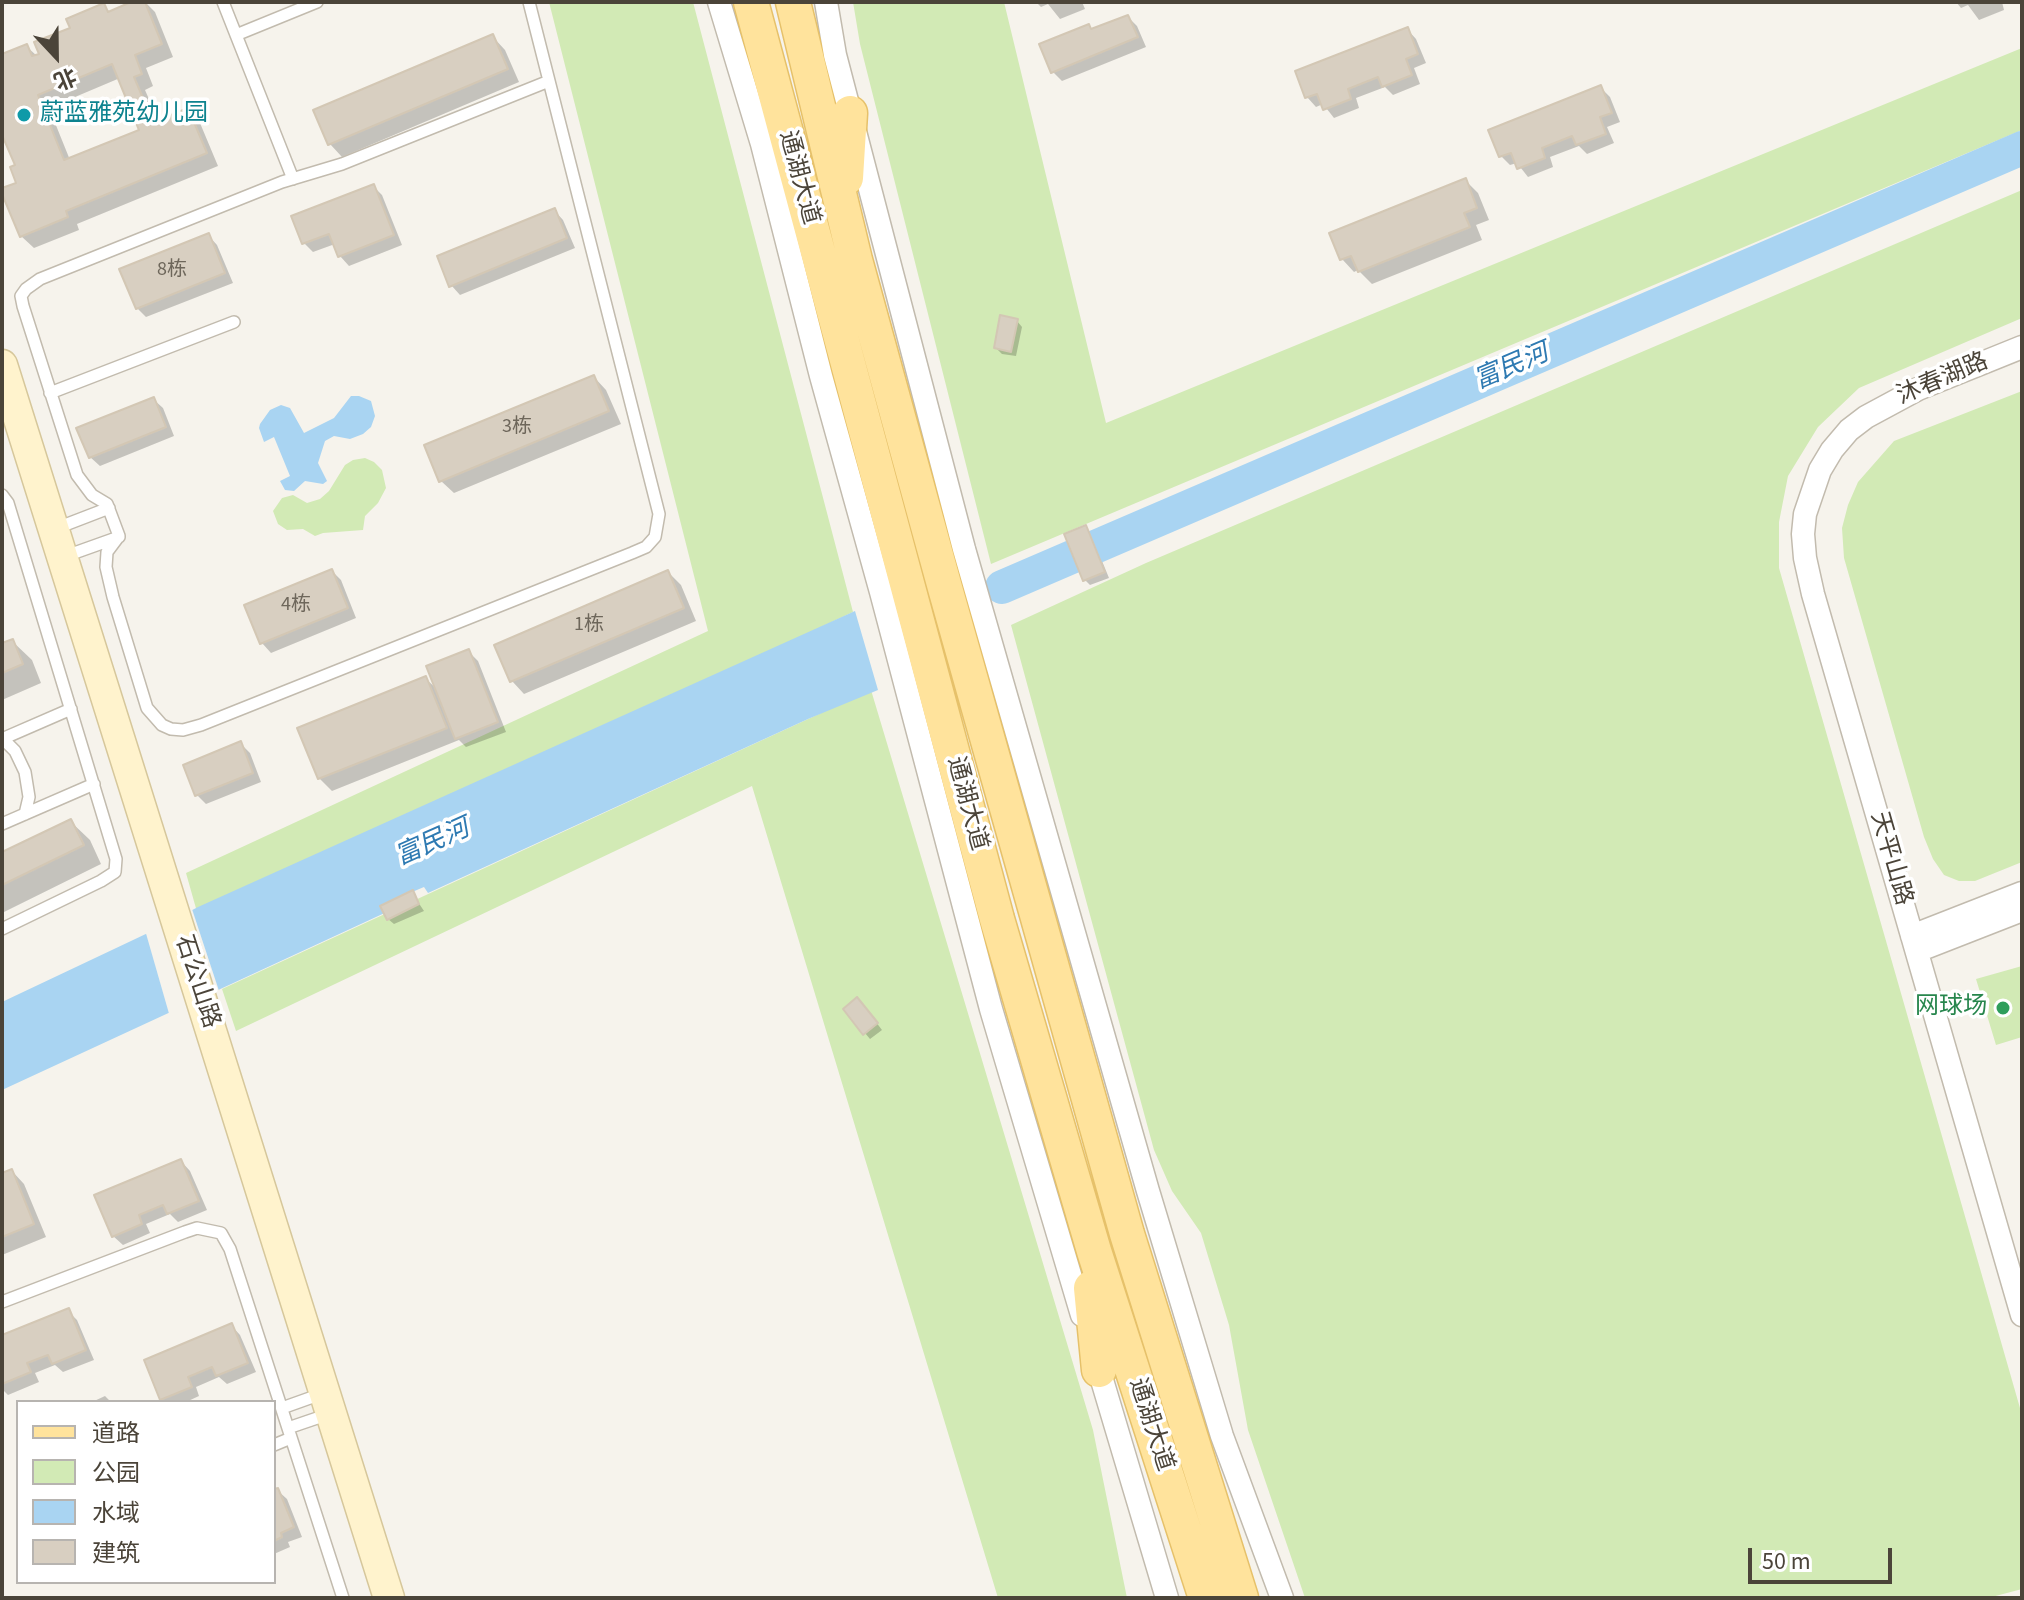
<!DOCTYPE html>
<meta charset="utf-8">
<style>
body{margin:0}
#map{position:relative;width:2024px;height:1600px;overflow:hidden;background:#f6f3ec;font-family:"Source Sans 3","Noto Sans SC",sans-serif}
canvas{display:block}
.frame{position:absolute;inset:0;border:4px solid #4b4439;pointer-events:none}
.legend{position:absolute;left:16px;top:1400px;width:260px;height:184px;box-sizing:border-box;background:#fff;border:2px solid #b7b4b0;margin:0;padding:10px 14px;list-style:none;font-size:24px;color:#4b4439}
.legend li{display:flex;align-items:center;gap:16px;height:40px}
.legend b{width:40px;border:2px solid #b7b4b0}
.north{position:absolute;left:16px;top:16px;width:80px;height:80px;-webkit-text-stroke:6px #fff;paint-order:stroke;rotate:158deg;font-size:22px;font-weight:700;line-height:32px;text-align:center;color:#4b4439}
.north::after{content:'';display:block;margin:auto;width:28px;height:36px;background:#4b4439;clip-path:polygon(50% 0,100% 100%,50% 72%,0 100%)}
.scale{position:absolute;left:1748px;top:1548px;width:144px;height:36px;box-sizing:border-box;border:4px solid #4b4439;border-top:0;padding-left:10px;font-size:24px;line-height:28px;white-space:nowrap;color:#4b4439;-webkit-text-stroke:6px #fff;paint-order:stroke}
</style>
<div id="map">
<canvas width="2024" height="1600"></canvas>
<div class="frame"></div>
<ul class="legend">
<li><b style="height:10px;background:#ffe39c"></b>道路</li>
<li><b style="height:22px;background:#d2eab5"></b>公园</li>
<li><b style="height:22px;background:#a9d4f2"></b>水域</li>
<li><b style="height:22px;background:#d8cfc1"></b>建筑</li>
</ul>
<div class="north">北</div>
<div class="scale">50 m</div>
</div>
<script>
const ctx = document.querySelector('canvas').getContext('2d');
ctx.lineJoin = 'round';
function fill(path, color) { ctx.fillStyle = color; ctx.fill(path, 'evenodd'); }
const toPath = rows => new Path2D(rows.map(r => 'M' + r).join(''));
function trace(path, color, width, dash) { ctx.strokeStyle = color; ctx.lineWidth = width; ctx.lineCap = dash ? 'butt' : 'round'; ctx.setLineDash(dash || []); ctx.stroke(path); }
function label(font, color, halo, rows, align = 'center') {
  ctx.font = font + ' "Source Sans 3","Noto Sans SC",sans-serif'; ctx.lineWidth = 7; ctx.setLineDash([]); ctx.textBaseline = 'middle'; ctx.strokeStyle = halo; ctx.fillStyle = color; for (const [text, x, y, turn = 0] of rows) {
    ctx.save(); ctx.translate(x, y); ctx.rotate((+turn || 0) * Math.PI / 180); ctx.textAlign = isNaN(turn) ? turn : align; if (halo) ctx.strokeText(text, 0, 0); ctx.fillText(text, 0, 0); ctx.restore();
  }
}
fill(toPath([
 [549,2,693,2,853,612,199,919,186,873,708,631],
 [853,2,1004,2,1106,423,2022,48,2022,130,991,564,860,44],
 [2022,190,2022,318,1859,388,1818,427,1788,476,1779,522,1779,568,2022,1415,2022,1589,1988,1598,1305,1598,1248,1430,1229,1325,1201,1233,1172,1191,1154,1150,1011,625,1146,563],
 [2022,391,2022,862,1975,881,1959,881,1944,875,1933,859,1924,837,1844,558,1842,528,1848,505,1858,482,1894,441],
 [365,458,374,462,382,470,386,488,378,503,365,516,363,530,323,533,315,536,303,529,287,530,278,524,273,511,282,498,293,495,307,503,320,499,329,491,345,465,353,460],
 [871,690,1093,1430,1127,1598,998,1598,752,786,236,1031,222,989],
 [2022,966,2022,1037,1996,1045,1976,979]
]), '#d2eab5');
fill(toPath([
 [351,396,359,396,371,401,375,416,371,427,363,434,350,439,334,436,325,441,318,463,327,481,323,484,305,481,294,491,285,490,280,481,290,476,274,437,264,442,259,428,260,424,270,410,281,405,290,408,304,433,334,418],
 [855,611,878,690,808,719,428,893,424,887,386,903,389,911,2,1090,2,1002,150,932,198,907]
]), '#a9d4f2');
fill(toPath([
 [191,906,220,994,170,1017,145,930]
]), '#f6f3ec');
fill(toPath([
 [137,2,145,2,155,12,173,57,146,68,153,86,145,90,159,122,188,110,200,123,218,166,77,224,79,230,34,248,21,236,17,167,2,129,2,57,26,46,37,56,104,6,111,13],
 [120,78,141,131,70,160,49,108],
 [1036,2,1082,2,1085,9,1060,19,1048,4,1041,7],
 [1956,2,2002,2,2004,10,1979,20,1968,5,1961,8],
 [1128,17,1137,26,1146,47,1062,81,1053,72,1089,26,1093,31],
 [1407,29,1416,39,1426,63,1414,68,1420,84,1393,95,1385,87,1356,98,1359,108,1334,118,1323,104,1316,107,1307,97],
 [493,37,505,50,519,82,342,157,330,144],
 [1601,88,1610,97,1620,122,1607,127,1614,143,1587,154,1579,146,1550,157,1553,167,1528,177,1517,163,1510,165,1501,156],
 [1465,180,1478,193,1489,220,1476,225,1482,240,1372,284,1358,270,1354,272,1342,259],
 [373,186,382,195,402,245,349,266,340,256,335,244,313,252,304,243],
 [554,210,563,220,575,248,460,295,451,285],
 [208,235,217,245,233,283,146,317,137,308],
 [1017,321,1022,327,1016,356,1002,354,996,348],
 [594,377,606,390,621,424,454,493,441,481],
 [153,399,163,408,174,436,100,466,90,457],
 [1085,528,1091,534,1109,578,1090,585,1084,579],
 [332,571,341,580,356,618,271,653,262,643],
 [668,572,681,585,696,621,524,694,512,681],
 [12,641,32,660,41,683,2,700,2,645],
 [468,651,478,661,506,732,466,747,459,740,332,791,319,778,426,679,438,690],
 [241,744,250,753,261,782,206,804,197,795],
 [70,821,90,840,101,864,2,913,2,854],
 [412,893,424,911,394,924,388,919],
 [863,1005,882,1030,870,1039,865,1033],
 [181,1161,190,1171,207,1210,178,1222,170,1214,146,1224,150,1233,123,1245,113,1236],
 [12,1171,24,1184,46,1237,2,1255,2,1175],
 [68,1311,77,1320,94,1360,63,1372,55,1365,35,1373,39,1382,8,1395,2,1389,2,1338],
 [231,1325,240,1335,256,1372,227,1384,219,1377,196,1387,199,1396,186,1402,165,1402,162,1399],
 [105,1396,111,1402,92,1402],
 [277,1490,287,1499,302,1537,288,1542,290,1547,274,1554,274,1491]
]), '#0003');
trace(toPath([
 [1002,587,2022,148]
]), '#a9d4f2', 34);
const building = toPath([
 [131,2,145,2,162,44,135,55,142,74,134,77,153,122,188,108,207,153,66,211,68,217,20,237,2,194,2,188,16,183,10,167,15,165,2,135,2,54,27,44,32,56,39,54,34,42,70,28,66,19,104,3,108,12,131,2],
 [112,64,139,130,64,160,38,95,112,64],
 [1128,15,1138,37,1051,73,1039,44,1089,24,1091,29,1128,15],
 [1408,27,1418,54,1406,59,1412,75,1382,87,1378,77,1348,89,1351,99,1323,110,1317,94,1305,98,1295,71,1408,27],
 [493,34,508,69,328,145,313,110,493,34],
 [1601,85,1612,113,1600,117,1606,134,1576,145,1572,136,1542,148,1545,158,1517,169,1511,153,1499,157,1488,130,1601,85],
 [1466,178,1477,208,1464,213,1470,227,1358,272,1351,256,1340,260,1329,233,1466,178],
 [374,184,394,235,338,257,329,234,302,244,291,216,374,184],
 [555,208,567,238,449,287,437,256,555,208],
 [209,233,225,273,136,309,119,269,209,233],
 [1000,315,1018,319,1011,352,994,348,1000,315],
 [594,375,609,411,439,482,424,445,594,375],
 [154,397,166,427,89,458,76,428,154,397],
 [1086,525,1105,572,1083,581,1064,534,1086,525],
 [332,569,348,608,260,644,244,605,332,569],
 [668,570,684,608,510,682,494,645,668,570],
 [13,639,23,664,2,673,2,643,13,639],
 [469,649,498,722,455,739,426,666,469,649],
 [426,676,447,728,318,779,297,728,426,676],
 [241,741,253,773,195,796,183,765,241,741],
 [71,819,84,845,2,885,2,852,71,819],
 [413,890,419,904,387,920,380,906,413,890],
 [857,997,878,1023,863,1035,843,1009,857,997],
 [181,1159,199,1201,167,1214,163,1205,139,1215,142,1224,112,1237,94,1195,181,1159],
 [12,1169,34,1224,2,1237,2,1173,12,1169],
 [69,1308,86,1350,52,1364,48,1355,27,1363,31,1372,2,1384,2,1335,69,1308],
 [232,1323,248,1363,216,1376,212,1367,188,1377,192,1387,160,1400,144,1360,232,1323],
 [278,1488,294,1527,281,1533,282,1537,274,1541,274,1489,278,1488]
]);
fill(building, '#d8cfc1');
trace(building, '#d3c7b4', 2);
const lane = toPath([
 [223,2,293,179],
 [236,35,317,2],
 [50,393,234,322],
 [2,495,8,503,116,859,115,872,101,881,2,929],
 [57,528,109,508],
 [119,536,107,552,106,567,113,597,147,708,162,725,171,729,183,730,201,725,632,553,646,547,655,537,659,514,529,2],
 [119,536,107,504,92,495,77,475,23,306,21,296,26,289,40,279,282,182,342,164,549,81],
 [63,557,119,537],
 [2,739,71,709],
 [3,739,15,751,25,772,29,797,25,814],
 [2,824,94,784],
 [2,1302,185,1232,197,1228,221,1233,230,1249,343,1598],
 [282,1408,324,1393],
 [288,1428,329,1414],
 [274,1445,291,1438]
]);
const street = toPath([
 [719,2,762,144,821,376,881,592,991,1009,1082,1315],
 [826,2,835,55,964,549,1148,1191,1222,1436,1282,1598],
 [2022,347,1918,389,1866,417,1849,430,1832,450,1820,470,1805,514,1803,534,1805,558,1813,594,2022,1315],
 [1912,936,2022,893],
 [1917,951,2022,910],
 [1096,1360,1167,1598]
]);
const secondary = toPath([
 [2,365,389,1598]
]);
const primary = toPath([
 [751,2,997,919,1094,1251,1206,1598],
 [793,2,855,260,945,588,1127,1234,1241,1598],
 [846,178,850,113],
 [1091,1288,1099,1370]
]);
trace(lane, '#c2bbae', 14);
trace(street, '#c2bbae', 25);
trace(secondary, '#d6c79b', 33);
trace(primary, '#e6c16a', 37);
trace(lane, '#fff', 11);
trace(street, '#fff', 22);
trace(secondary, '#fff3cd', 30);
trace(primary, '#ffe39c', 34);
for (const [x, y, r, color] of [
 [24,115,8,"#0f9aa8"],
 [2003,1008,8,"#2e9e5b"]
]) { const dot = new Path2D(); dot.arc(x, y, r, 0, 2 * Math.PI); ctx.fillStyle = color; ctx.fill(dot); trace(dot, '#fff', 3); }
label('20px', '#6e675b', null, [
 ["8栋",172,271],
 ["3栋",517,428],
 ["4栋",296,606],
 ["1栋",589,626]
]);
label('24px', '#0d838f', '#fff', [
 ["蔚蓝雅苑幼儿园",40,115]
], 'left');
label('24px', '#4b4439', '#fff', [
 ["通湖大道",798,178,75],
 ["沐春湖路",1943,380,-23],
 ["通湖大道",966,804,75],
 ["天平山路",1890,859,74],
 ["石公山路",196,982,72],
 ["通湖大道",1150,1425,72]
]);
label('24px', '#27864d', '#fff', [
 ["网球场",1987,1008]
], 'right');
label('italic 26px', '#2e7ab2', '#fff', [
 ["富民河",1512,368,-23],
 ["富民河",433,844,-24]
]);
</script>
